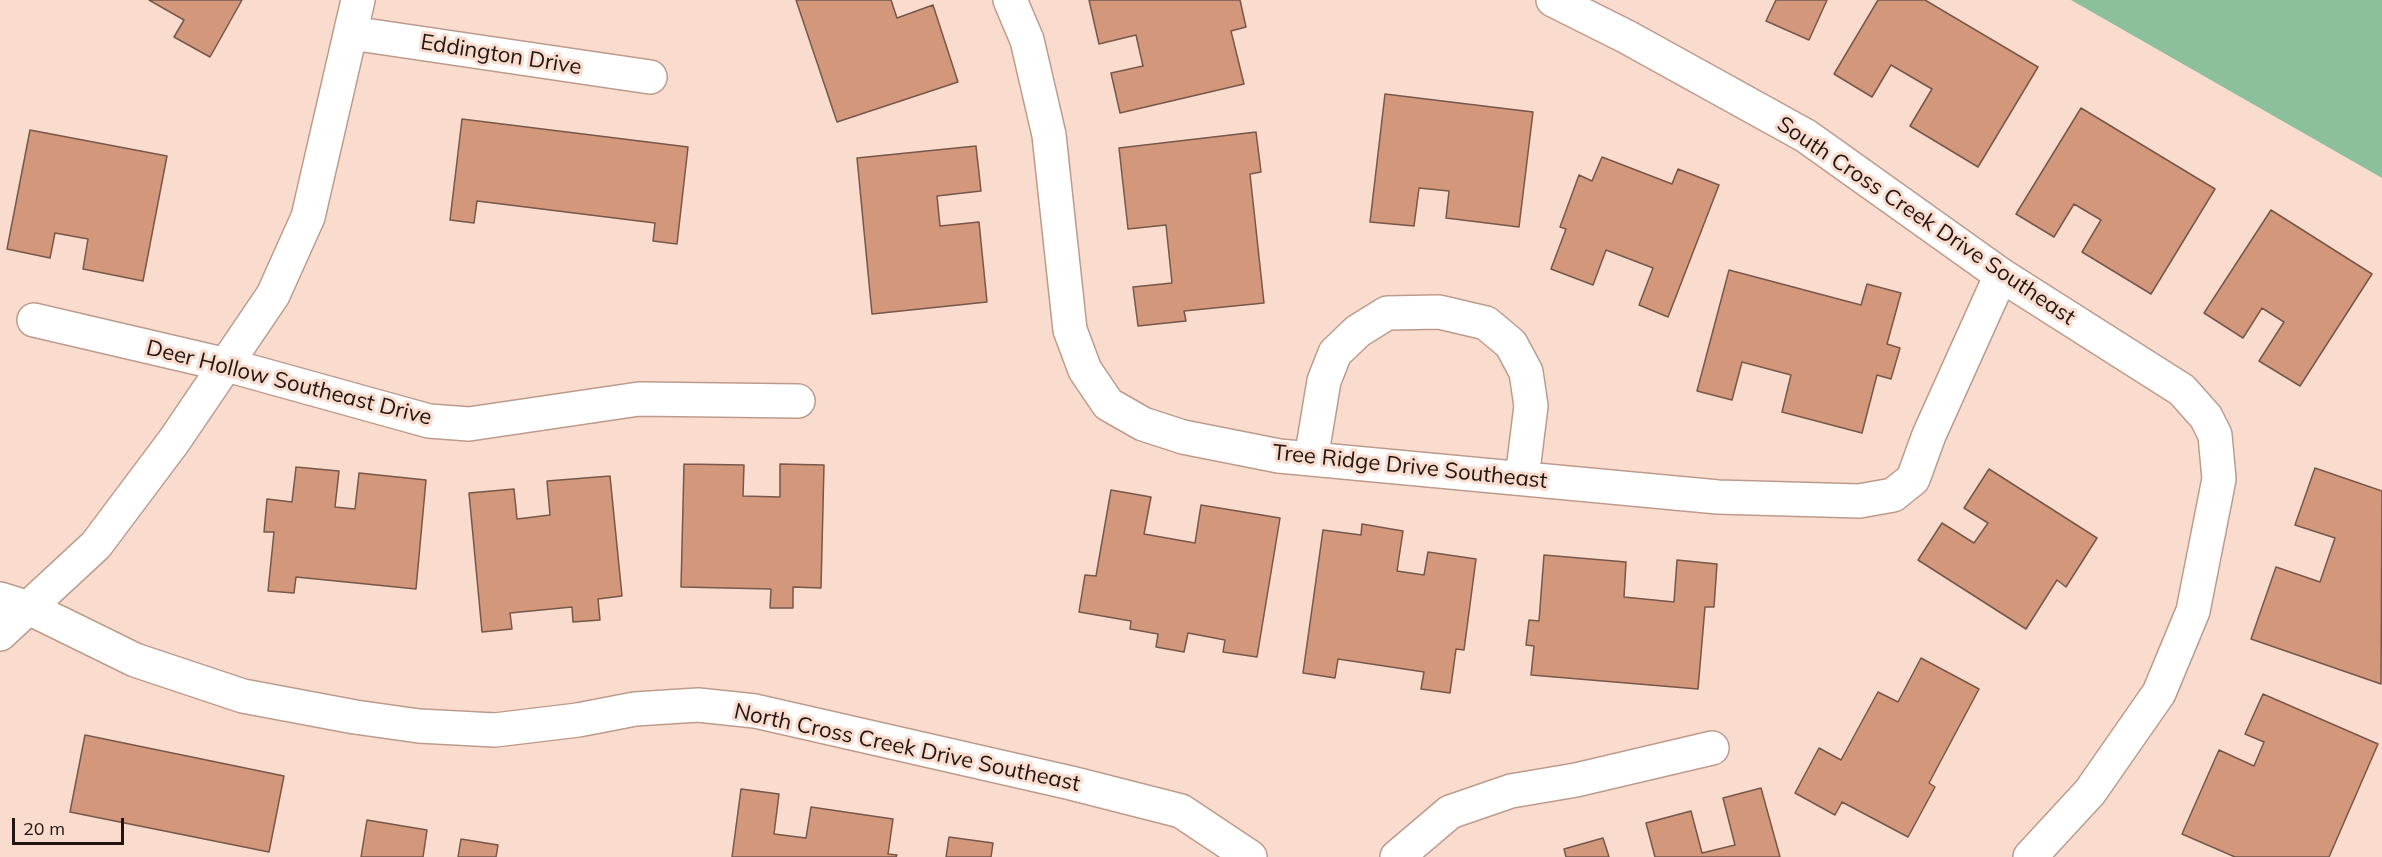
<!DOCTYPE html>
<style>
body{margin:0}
#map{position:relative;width:2382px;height:857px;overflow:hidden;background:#fadccf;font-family:Mulish,sans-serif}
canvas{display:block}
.scale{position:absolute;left:12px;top:818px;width:112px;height:27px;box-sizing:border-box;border:3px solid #21150f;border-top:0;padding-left:8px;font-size:18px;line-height:21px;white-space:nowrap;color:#21150f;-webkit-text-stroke:4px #fadccf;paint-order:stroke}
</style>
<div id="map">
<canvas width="2382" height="857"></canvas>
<div class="scale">20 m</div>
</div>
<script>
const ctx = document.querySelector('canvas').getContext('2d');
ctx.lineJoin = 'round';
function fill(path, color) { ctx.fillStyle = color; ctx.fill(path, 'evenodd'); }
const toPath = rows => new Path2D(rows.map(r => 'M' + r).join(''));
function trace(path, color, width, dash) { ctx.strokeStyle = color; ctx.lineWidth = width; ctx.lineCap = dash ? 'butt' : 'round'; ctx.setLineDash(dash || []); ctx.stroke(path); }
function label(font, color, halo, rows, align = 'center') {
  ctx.font = font + ' Mulish,sans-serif'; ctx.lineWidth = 6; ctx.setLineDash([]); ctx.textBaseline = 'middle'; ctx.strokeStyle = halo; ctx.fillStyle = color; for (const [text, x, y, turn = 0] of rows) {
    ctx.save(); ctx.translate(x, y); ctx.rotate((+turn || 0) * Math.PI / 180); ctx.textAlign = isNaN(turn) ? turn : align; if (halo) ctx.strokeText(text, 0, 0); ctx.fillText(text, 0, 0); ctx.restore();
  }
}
fill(toPath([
 [2071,0,2382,0,2382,178]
]), '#8cc09c');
const building = toPath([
 [149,0,242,0,210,57,174,37,184,20,149,0],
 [796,0,891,0,897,18,933,5,958,82,837,122,796,0],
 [1089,0,1240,0,1246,27,1231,31,1244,84,1120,113,1111,73,1143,66,1136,35,1099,44,1089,0],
 [1776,0,1827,0,1809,40,1766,21,1776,0],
 [1878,0,1925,0,2038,67,1978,167,1910,126,1932,89,1891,65,1872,97,1834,74,1878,0],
 [1385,94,1533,112,1519,227,1446,218,1449,191,1419,188,1414,226,1370,222,1385,94],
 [2081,108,2215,189,2151,294,2082,252,2101,220,2074,204,2054,237,2016,214,2081,108],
 [462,119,688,147,677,244,653,241,655,223,477,201,474,223,450,220,462,119],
 [30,130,167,156,143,281,83,269,88,239,55,233,50,258,7,249,30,130],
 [1256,132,1261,172,1250,174,1264,303,1184,311,1186,321,1138,326,1133,287,1172,283,1166,225,1128,229,1119,148,1256,132],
 [976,146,981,191,937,196,940,226,979,222,987,302,872,314,857,158,976,146],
 [1602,157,1672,184,1678,169,1719,185,1668,317,1639,305,1653,268,1606,250,1593,285,1551,269,1566,229,1560,227,1579,175,1592,181,1602,157],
 [2271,210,2372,274,2300,386,2259,361,2284,322,2262,308,2243,338,2204,313,2271,210],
 [1729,270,1861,305,1867,284,1901,293,1887,344,1900,348,1891,379,1877,375,1862,433,1782,412,1791,375,1742,362,1732,400,1697,391,1729,270],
 [684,464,744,465,743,496,780,497,780,464,824,465,821,588,793,587,793,608,770,608,771,589,681,587,684,464],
 [296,467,339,471,335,507,355,509,359,473,426,480,416,589,296,577,294,593,268,591,274,532,264,532,267,499,292,502,296,467],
 [2315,468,2382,491,2381,684,2251,639,2276,567,2320,582,2335,538,2295,525,2315,468],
 [1989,469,2097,538,2066,587,2057,580,2026,629,1918,560,1942,523,1974,543,1988,523,1964,508,1989,469],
 [610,476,622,596,598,599,600,620,573,622,572,607,510,613,512,629,482,632,469,493,514,489,517,519,550,515,547,481,610,476],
 [1111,490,1151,497,1144,534,1195,543,1201,505,1280,518,1257,657,1223,652,1225,640,1188,633,1184,652,1156,647,1158,634,1130,629,1131,621,1079,612,1085,575,1096,576,1111,490],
 [1362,524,1403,531,1397,571,1424,575,1428,552,1476,559,1464,650,1456,649,1450,693,1421,689,1424,672,1338,659,1335,678,1303,673,1323,530,1361,535,1362,524],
 [1544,555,1626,562,1624,597,1674,602,1677,560,1717,564,1714,607,1705,607,1698,689,1531,675,1534,646,1526,645,1529,620,1539,621,1544,555],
 [1921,658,1979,689,1929,783,1935,787,1908,837,1842,802,1835,815,1795,793,1819,748,1841,760,1878,692,1898,702,1921,658],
 [2263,694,2378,744,2329,857,2235,857,2182,834,2219,750,2254,766,2264,742,2245,734,2263,694],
 [85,735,284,776,269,852,70,812,85,735],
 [1761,788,1780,857,1655,857,1646,823,1691,811,1702,853,1735,845,1723,798,1761,788],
 [741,789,779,794,774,834,806,838,811,807,893,819,888,854,897,855,896,857,732,857,741,789],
 [367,820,427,830,423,857,361,857,367,820],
 [949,837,993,843,991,857,946,857,949,837],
 [1603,838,1609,857,1566,857,1564,849,1603,838],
 [461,839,498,845,496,857,458,857,461,839]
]);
fill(building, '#d3977c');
trace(building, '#765749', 1.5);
const minor = toPath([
 [1010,0,1027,40,1049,135,1070,330,1085,370,1108,404,1143,424,1183,437,1279,456,1718,497,1859,501,1893,495,1913,479,1929,435,2001,275],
 [1553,0,1627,37,1806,136,2001,275,2182,390,2206,417,2215,435,2219,479,2193,611,2159,693,2090,792,2030,857],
 [351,33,650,77],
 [34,320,227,365,429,421,469,424,639,399,798,401],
 [1311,459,1324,381,1335,353,1358,331,1387,313,1439,312,1486,323,1511,344,1526,372,1531,406,1522,478],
 [0,599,29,608,135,660,243,696,355,717,419,726,495,730,578,720,635,709,698,705,755,711,1071,783,1181,811,1250,857],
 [0,634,96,545,174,441,273,295,308,217,358,0],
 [1397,857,1450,812,1511,791,1576,780,1712,748]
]);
trace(minor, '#bd9b8c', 36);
trace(minor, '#fff', 33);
label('22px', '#21150f', '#fadccf', [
 ["Eddington Drive",501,55,9],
 ["South Cross Creek Drive Southeast",1926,221,34],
 ["Deer Hollow Southeast Drive",289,383,14],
 ["Tree Ridge Drive Southeast",1410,467,6],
 ["North Cross Creek Drive Southeast",907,748,12]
]);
</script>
